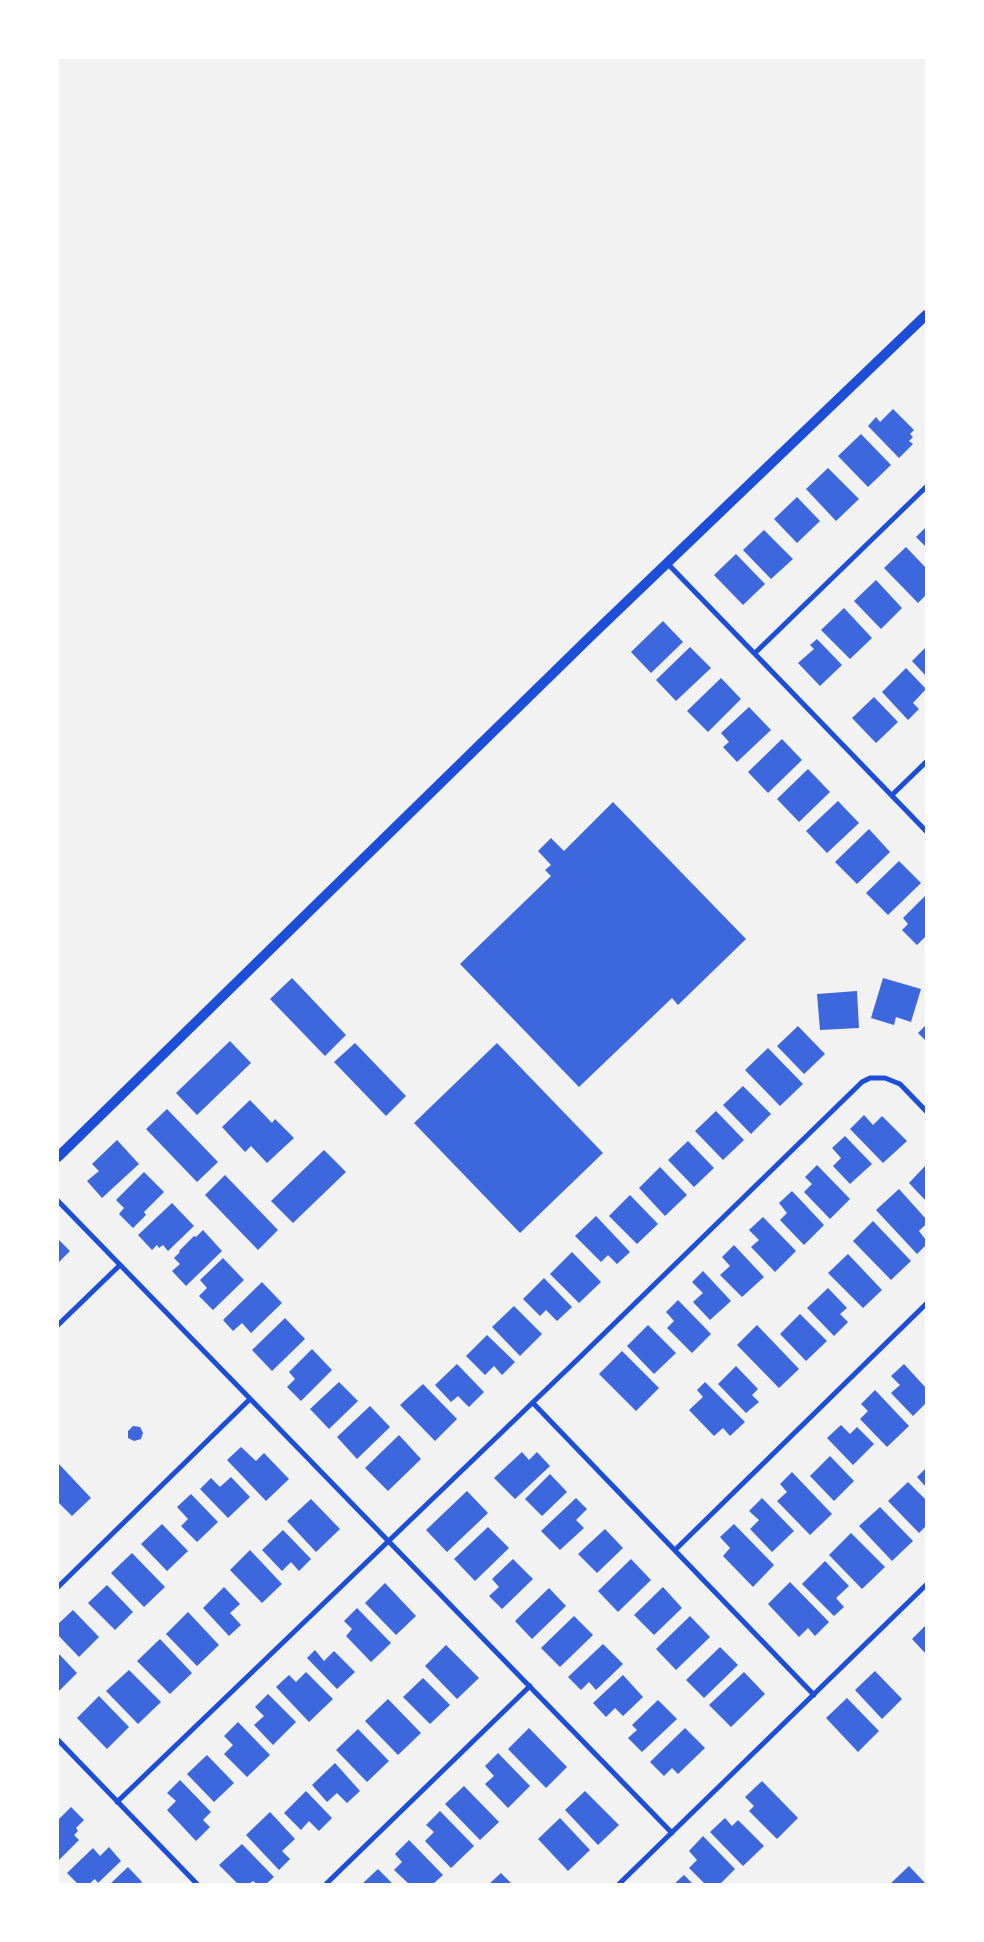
<!DOCTYPE html>
<style>
body{margin:0}
#map{position:relative;width:984px;height:1942px;overflow:hidden;background:#f2f2f2;font-family:"Zilla Slab",serif}
canvas{display:block}
.frame{position:absolute;inset:0;border:59px solid #fff;pointer-events:none}
</style>
<div id="map">
<canvas width="984" height="1942"></canvas>
<div class="frame"></div>
</div>
<script>
const ctx = document.querySelector('canvas').getContext('2d');
ctx.lineJoin = 'round';
function fill(path, color) { ctx.fillStyle = color; ctx.fill(path, 'evenodd'); }
const toPath = rows => new Path2D(rows.map(r => 'M' + r).join(''));
function trace(path, color, width, dash) { ctx.strokeStyle = color; ctx.lineWidth = width; ctx.lineCap = dash ? 'butt' : 'round'; ctx.setLineDash(dash || []); ctx.stroke(path); }
fill(toPath([
 [893,409,914,430,910,434,913,437,909,441,913,444,899,458,868,426,876,417,880,422],
 [861,434,891,465,868,487,838,456],
 [828,468,859,499,836,521,806,489],
 [797,497,820,521,797,543,774,519],
 [926,527,926,547,916,537],
 [764,530,793,559,771,579,743,550],
 [906,547,926,568,926,595,918,603,884,568],
 [736,554,765,584,743,605,714,575],
 [876,580,902,608,881,629,854,601],
 [844,608,872,638,850,659,821,630],
 [663,621,683,642,651,673,631,652],
 [817,639,842,665,820,686,798,663,814,649,810,645],
 [690,647,711,668,676,701,656,680],
 [926,647,926,676,912,661],
 [906,668,926,689,913,703,919,709,908,720,882,692],
 [721,678,741,699,708,732,687,711],
 [874,697,898,722,876,743,852,718],
 [749,707,771,730,737,762,723,747,729,742,721,733],
 [782,739,802,760,768,793,748,772],
 [808,769,830,792,799,822,777,799],
 [838,801,859,823,827,853,806,831],
 [613,802,746,939,678,1005,672,998,579,1087,460,964,551,876,545,870,551,865,538,851,551,838,564,851],
 [869,829,890,852,857,884,835,862],
 [899,861,921,883,888,915,866,893],
 [926,895,926,936,917,945,902,930,908,924,903,918],
 [292,978,346,1035,325,1056,270,999],
 [883,978,921,989,911,1022,896,1017,894,1025,871,1018],
 [857,991,859,1028,820,1030,817,994],
 [926,1025,926,1041,918,1033],
 [798,1026,825,1054,804,1074,777,1046],
 [230,1041,251,1063,197,1115,176,1093],
 [355,1043,406,1096,386,1116,334,1062],
 [497,1043,603,1153,520,1233,414,1123],
 [768,1048,803,1084,780,1106,745,1070],
 [743,1086,771,1114,751,1134,723,1105],
 [250,1100,272,1123,275,1119,294,1138,267,1163,251,1146,245,1152,222,1127],
 [167,1109,218,1162,197,1182,146,1129],
 [716,1111,744,1140,723,1160,695,1131],
 [864,1115,873,1125,882,1116,907,1141,883,1163,850,1129],
 [845,1136,872,1164,850,1184,833,1166,841,1158,832,1148],
 [117,1140,139,1164,102,1198,87,1181,99,1171,92,1164],
 [688,1141,714,1168,694,1187,668,1160],
 [324,1150,346,1172,293,1223,271,1201],
 [817,1165,850,1199,830,1219,804,1192,812,1184,805,1177],
 [926,1165,926,1201,909,1183],
 [660,1167,687,1195,665,1216,639,1188],
 [144,1172,164,1192,144,1212,146,1215,133,1228,119,1214,124,1208,116,1200],
 [225,1175,278,1230,258,1250,205,1195],
 [899,1189,926,1219,926,1224,919,1231,926,1240,926,1245,917,1254,876,1210],
 [792,1191,824,1225,804,1245,780,1220,787,1213,779,1203],
 [630,1195,658,1224,637,1244,609,1216],
 [172,1203,194,1226,168,1251,163,1245,159,1248,157,1245,152,1250,138,1235],
 [596,1216,630,1252,617,1264,608,1255,601,1262,575,1236],
 [763,1217,796,1251,775,1272,751,1247,759,1240,749,1230],
 [873,1221,911,1261,891,1280,853,1241],
 [203,1230,222,1251,186,1286,172,1271,180,1264,174,1258,180,1252,179,1251,194,1236,196,1237],
 [58,1239,70,1251,58,1263],
 [734,1245,764,1277,742,1297,720,1275,730,1266,722,1257],
 [572,1252,601,1282,579,1303,550,1274],
 [848,1254,882,1290,863,1308,828,1273],
 [223,1258,244,1280,213,1310,199,1296,207,1288,200,1280],
 [703,1271,731,1301,710,1320,693,1302,703,1293,692,1282],
 [544,1278,572,1307,557,1321,546,1310,540,1316,523,1299],
 [262,1282,282,1303,251,1333,242,1323,233,1331,223,1320],
 [828,1288,847,1308,840,1314,848,1322,834,1336,807,1308],
 [678,1300,711,1334,692,1353,667,1328,674,1321,666,1312],
 [514,1306,542,1334,520,1356,492,1327],
 [800,1314,827,1341,806,1361,780,1334],
 [285,1318,305,1339,272,1371,252,1350],
 [648,1325,676,1353,654,1374,627,1346],
 [757,1325,799,1369,779,1388,737,1345],
 [487,1335,515,1362,502,1375,494,1366,485,1375,466,1356],
 [312,1349,332,1370,301,1401,287,1387,295,1379,289,1372],
 [622,1351,659,1388,636,1411,599,1374],
 [457,1364,484,1392,469,1407,458,1396,451,1402,435,1385],
 [904,1364,926,1388,926,1403,913,1416,891,1393,900,1385,891,1376],
 [736,1366,758,1389,752,1395,759,1402,746,1413,718,1384],
 [339,1382,358,1401,329,1429,310,1409],
 [705,1382,745,1422,730,1436,723,1428,714,1436,689,1410,703,1397,697,1390],
 [423,1384,457,1419,435,1441,400,1405],
 [875,1390,909,1426,887,1447,860,1419,868,1411,861,1404],
 [370,1406,390,1427,357,1459,337,1437],
 [841,1425,850,1434,857,1427,874,1444,853,1465,827,1438],
 [133,1426,140,1427,143,1433,141,1439,134,1441,128,1438,128,1431],
 [399,1435,421,1459,388,1491,365,1468],
 [241,1447,256,1461,264,1453,289,1479,266,1501,227,1460],
 [522,1452,529,1460,537,1452,550,1466,515,1499,494,1478],
 [830,1456,854,1481,834,1501,810,1476],
 [58,1463,91,1498,72,1516,58,1502],
 [926,1468,926,1487,917,1477],
 [792,1472,832,1514,810,1535,777,1501,787,1492,780,1484],
 [550,1474,567,1492,542,1516,525,1499],
 [231,1477,250,1497,228,1518,200,1489,211,1478,220,1487],
 [908,1482,926,1500,926,1526,919,1533,888,1501],
 [467,1491,488,1513,447,1552,426,1530],
 [191,1494,218,1522,197,1542,181,1526,188,1519,177,1507],
 [576,1498,587,1509,576,1520,584,1528,560,1550,541,1531],
 [762,1498,794,1531,772,1552,750,1529,759,1520,749,1511],
 [311,1499,340,1529,316,1552,287,1521],
 [880,1507,913,1541,892,1561,859,1526],
 [162,1524,188,1551,167,1571,141,1544],
 [734,1524,774,1565,753,1587,723,1556,730,1548,720,1537],
 [488,1527,509,1548,475,1581,454,1559],
 [605,1529,623,1548,597,1573,578,1554],
 [283,1530,311,1559,299,1571,291,1562,282,1571,262,1550],
 [851,1533,885,1567,862,1589,829,1555],
 [250,1550,282,1584,262,1603,230,1570],
 [132,1553,165,1587,144,1607,111,1573],
 [513,1559,533,1579,502,1609,489,1596,499,1587,492,1579],
 [631,1559,651,1580,618,1612,598,1591],
 [825,1561,849,1586,836,1598,844,1607,834,1616,802,1584],
 [790,1582,829,1622,815,1636,808,1628,799,1637,768,1604],
 [385,1583,416,1616,396,1635,365,1603],
 [107,1585,133,1612,115,1630,88,1603],
 [224,1587,240,1604,230,1613,241,1625,229,1636,203,1608],
 [663,1587,682,1608,654,1635,634,1615],
 [549,1588,566,1606,532,1639,515,1621],
 [357,1608,391,1643,371,1662,346,1636,352,1629,344,1621],
 [73,1610,99,1637,79,1657,58,1635,58,1624],
 [188,1612,219,1645,197,1666,166,1634],
 [574,1616,593,1635,560,1667,541,1648],
 [690,1616,710,1637,676,1670,656,1649],
 [926,1625,926,1654,912,1639],
 [160,1639,192,1673,170,1694,137,1661],
 [603,1644,623,1664,596,1690,589,1682,581,1690,568,1677],
 [446,1645,479,1678,457,1699,425,1666],
 [720,1647,738,1665,704,1698,686,1680],
 [315,1650,324,1661,334,1651,355,1672,337,1689,307,1658],
 [58,1653,77,1673,58,1692],
 [129,1670,161,1702,138,1724,106,1691],
 [875,1671,902,1699,882,1719,855,1690],
 [306,1672,333,1699,309,1722,276,1687,289,1675,296,1682],
 [744,1672,765,1694,731,1727,709,1705],
 [623,1675,643,1697,623,1716,615,1708,606,1717,593,1703],
 [423,1678,450,1705,430,1724,403,1697],
 [268,1694,296,1722,273,1745,254,1725,264,1716,255,1707],
 [99,1696,129,1727,107,1749,77,1718],
 [847,1698,879,1731,858,1752,826,1718],
 [388,1699,421,1733,398,1755,365,1721],
 [658,1700,677,1719,642,1752,628,1738,637,1730,632,1725],
 [238,1722,270,1755,247,1777,224,1754,233,1745,224,1736],
 [529,1728,567,1767,546,1788,508,1749],
 [685,1728,705,1748,678,1774,672,1768,664,1776,650,1762],
 [358,1729,389,1761,367,1782,336,1750],
 [498,1753,530,1786,508,1808,485,1784,494,1776,485,1766],
 [207,1755,234,1783,214,1802,187,1774],
 [335,1763,360,1791,347,1803,337,1793,327,1802,312,1785],
 [180,1780,211,1812,203,1820,210,1827,196,1841,167,1810,176,1801,167,1793],
 [762,1781,798,1818,777,1839,749,1811,754,1806,745,1797],
 [464,1786,499,1822,480,1840,445,1804],
 [306,1791,332,1818,319,1831,309,1821,301,1830,284,1813],
 [585,1791,619,1825,598,1845,565,1810],
 [71,1807,84,1820,76,1828,78,1831,74,1835,79,1840,58,1861,58,1820],
 [440,1811,474,1846,451,1868,425,1841,434,1832,426,1825],
 [270,1812,295,1839,282,1851,290,1859,279,1870,246,1835],
 [560,1818,590,1850,568,1871,538,1839],
 [725,1818,732,1826,738,1820,764,1846,743,1866,710,1832],
 [703,1836,735,1869,720,1884,705,1884,689,1868,697,1860,689,1851],
 [409,1840,443,1875,433,1884,409,1884,394,1870,402,1862,395,1854],
 [242,1844,274,1877,266,1884,257,1884,253,1881,249,1884,238,1884,219,1865],
 [109,1847,121,1861,98,1883,95,1879,89,1884,78,1884,67,1873,93,1848,100,1856],
 [909,1866,926,1884,890,1884],
 [128,1867,142,1882,140,1884,110,1884],
 [378,1869,393,1884,362,1884],
 [501,1873,512,1884,489,1884],
 [684,1875,693,1884,674,1884]
]), '#3d67dc');
trace(toPath([
 [667,563,926,831],
 [755,653,926,487],
 [892,795,926,762],
 [58,1201,672,1833],
 [58,1325,120,1265],
 [533,1403,814,1695],
 [675,1550,926,1304],
 [58,1587,250,1399],
 [58,1740,197,1884],
 [117,1802,578,1359,862,1082,870,1078,885,1078,900,1084,926,1111],
 [326,1884,530,1686],
 [619,1884,926,1585]
]), '#1d4ed8', 5);
trace(toPath([
 [58,1157,591,636,926,315]
]), '#1d4ed8', 10);
</script>
